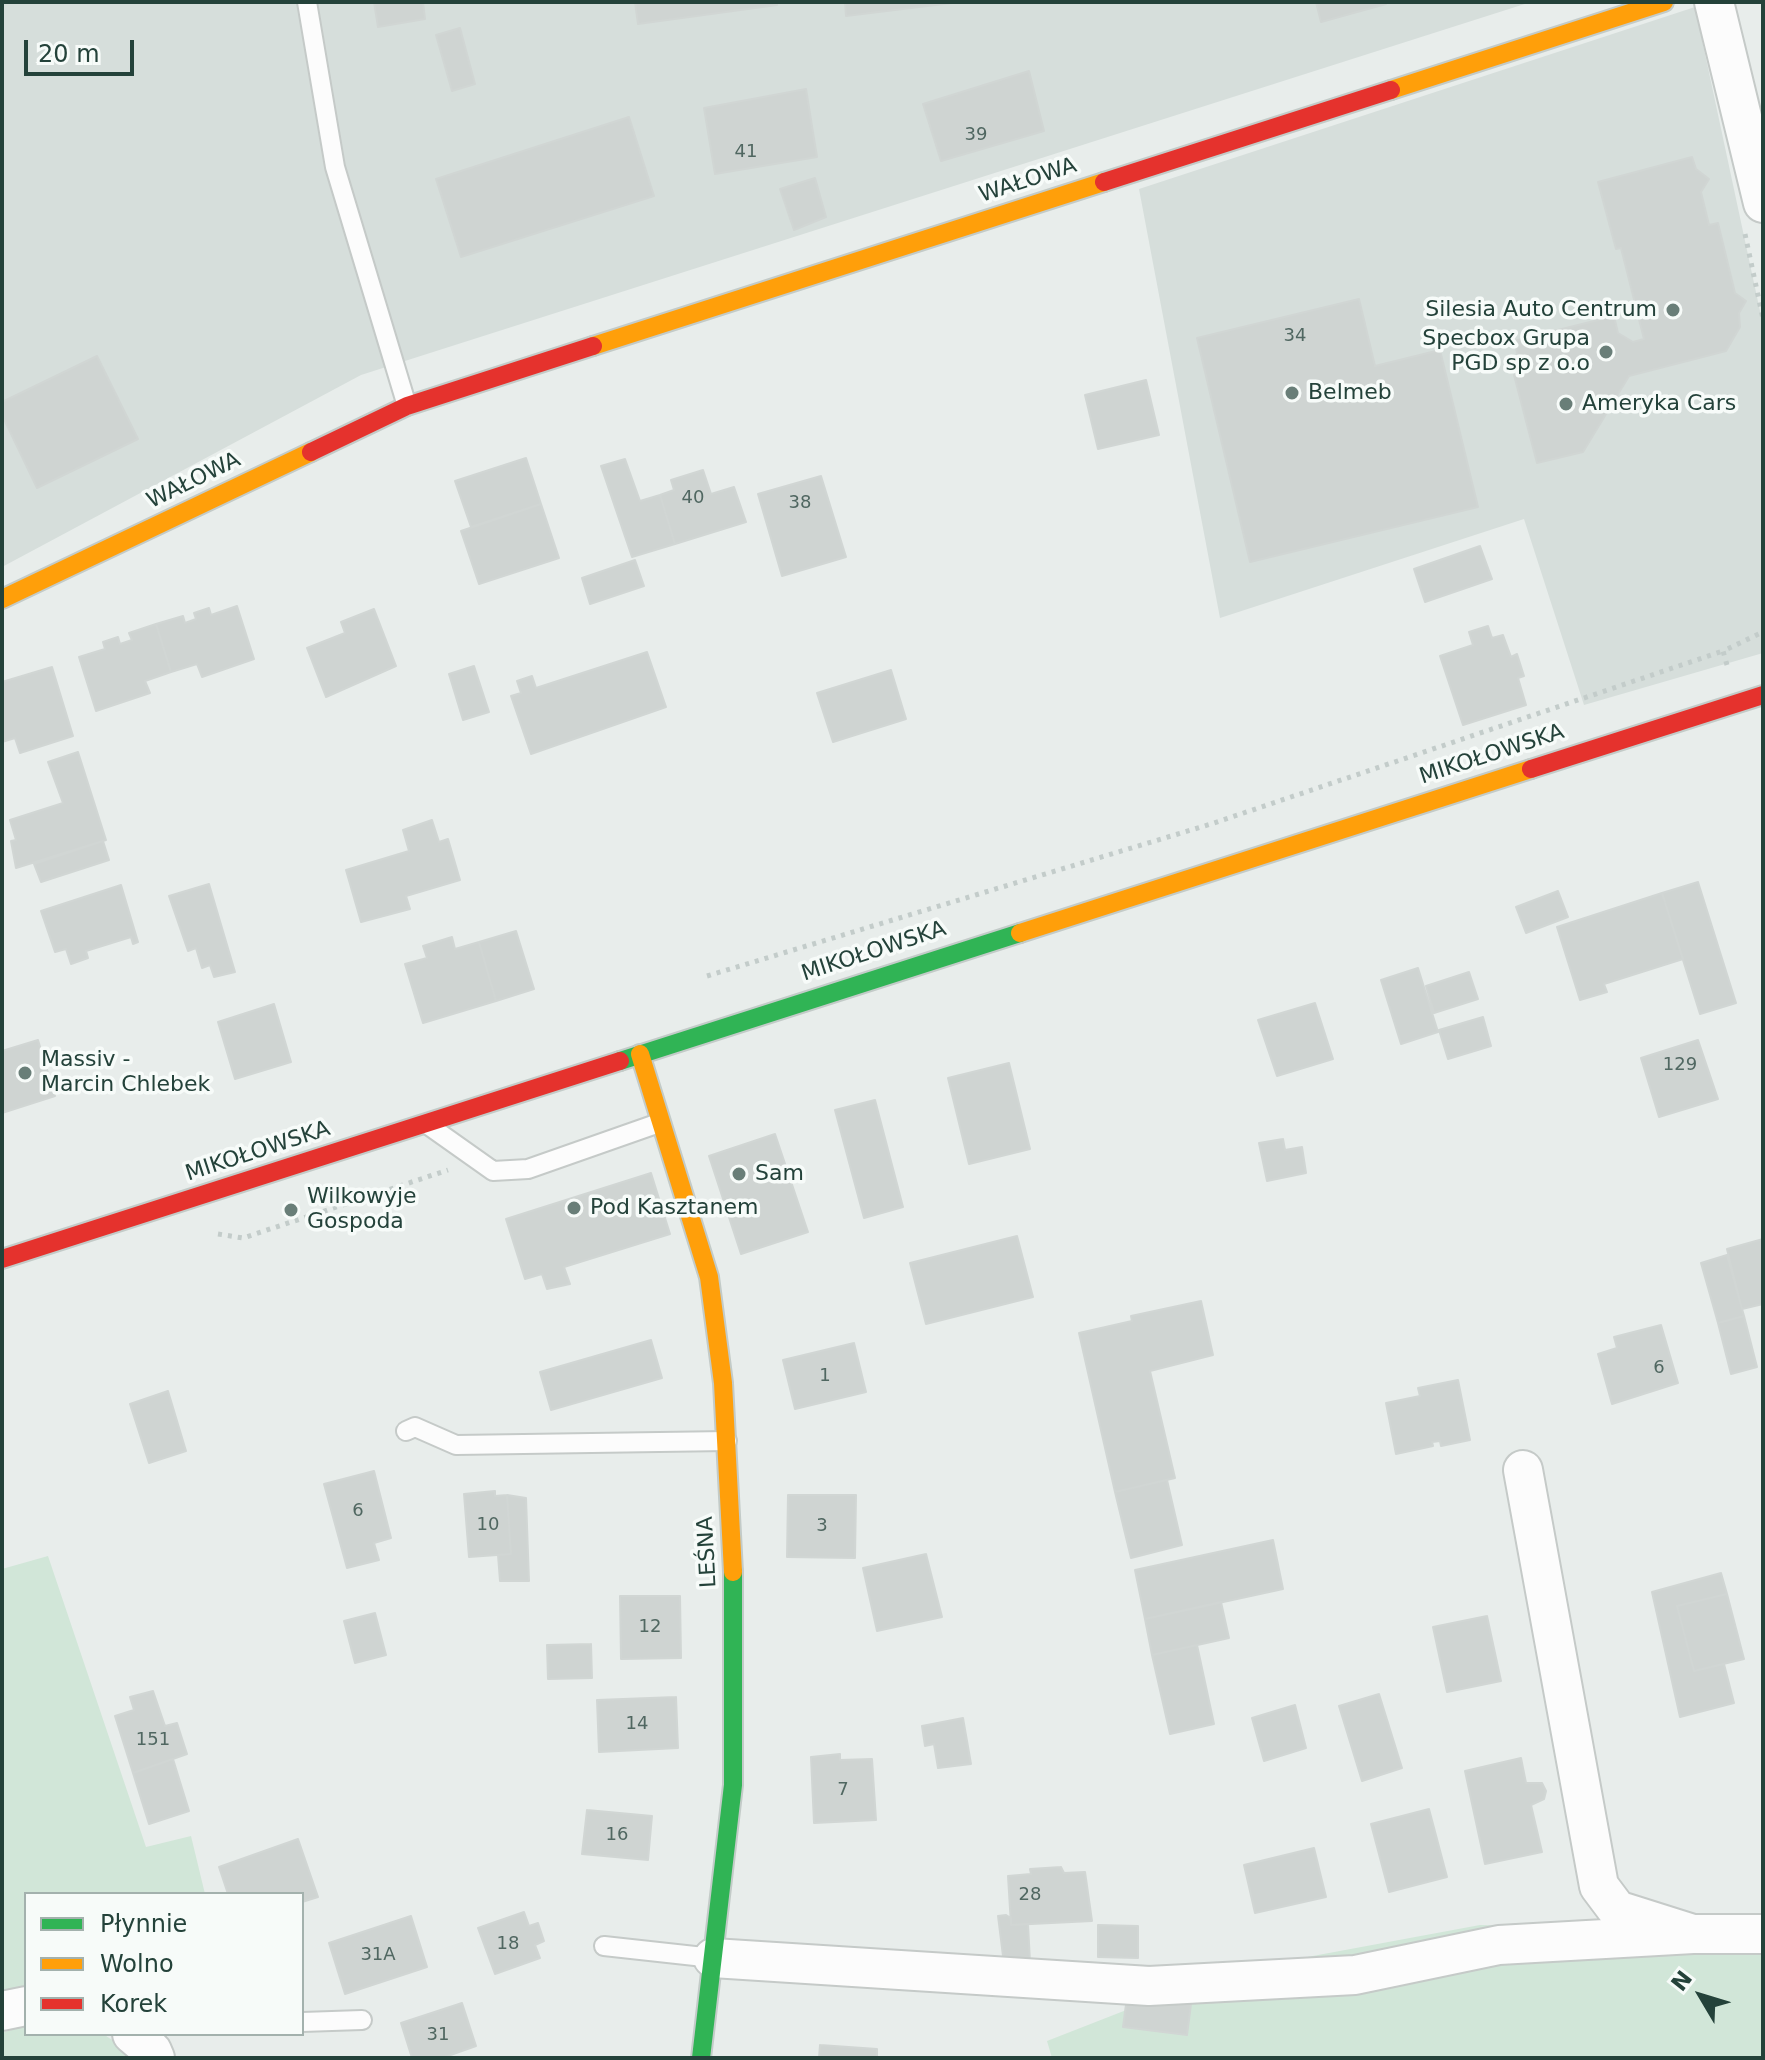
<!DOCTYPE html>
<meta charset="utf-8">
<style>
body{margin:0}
#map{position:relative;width:1765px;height:2060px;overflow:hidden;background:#e8edeb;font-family:"DejaVu Sans",sans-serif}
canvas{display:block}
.frame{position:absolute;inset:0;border:4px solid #24423a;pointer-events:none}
.legend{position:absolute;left:24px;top:1892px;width:280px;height:144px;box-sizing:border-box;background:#f7fbf9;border:2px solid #a3b1ad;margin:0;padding:10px 14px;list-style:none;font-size:24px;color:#24423a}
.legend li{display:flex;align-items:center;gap:16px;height:40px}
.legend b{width:40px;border:2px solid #a3b1ad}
.north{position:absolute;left:1661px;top:1956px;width:80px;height:80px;-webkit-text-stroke:6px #f7fbf9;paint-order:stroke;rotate:308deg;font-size:22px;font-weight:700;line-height:32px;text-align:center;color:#24423a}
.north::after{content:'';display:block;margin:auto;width:28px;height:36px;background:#24423a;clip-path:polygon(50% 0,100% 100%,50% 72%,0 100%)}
.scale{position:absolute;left:24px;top:40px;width:110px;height:36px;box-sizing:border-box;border:4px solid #24423a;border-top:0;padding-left:10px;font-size:24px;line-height:28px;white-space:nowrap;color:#24423a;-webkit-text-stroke:6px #f7fbf9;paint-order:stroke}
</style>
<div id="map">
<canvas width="1765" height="2060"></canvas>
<div class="frame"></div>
<ul class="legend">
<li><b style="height:10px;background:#30b455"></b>Płynnie</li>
<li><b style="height:10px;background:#ff9f0a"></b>Wolno</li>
<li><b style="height:10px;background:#e5322d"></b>Korek</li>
</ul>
<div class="north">N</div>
<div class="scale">20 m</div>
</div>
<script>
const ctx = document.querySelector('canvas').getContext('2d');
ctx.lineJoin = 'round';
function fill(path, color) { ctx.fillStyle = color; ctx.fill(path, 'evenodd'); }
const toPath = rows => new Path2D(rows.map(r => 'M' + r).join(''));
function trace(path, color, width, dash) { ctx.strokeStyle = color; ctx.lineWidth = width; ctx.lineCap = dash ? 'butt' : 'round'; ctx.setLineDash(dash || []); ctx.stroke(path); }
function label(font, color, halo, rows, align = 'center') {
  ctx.font = font + ' "DejaVu Sans",sans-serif'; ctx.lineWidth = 7; ctx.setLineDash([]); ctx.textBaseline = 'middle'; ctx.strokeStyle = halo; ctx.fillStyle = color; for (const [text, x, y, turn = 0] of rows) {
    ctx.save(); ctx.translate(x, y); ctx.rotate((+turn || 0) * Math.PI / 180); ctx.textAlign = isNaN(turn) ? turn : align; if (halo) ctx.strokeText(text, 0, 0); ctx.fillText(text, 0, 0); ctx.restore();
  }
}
fill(toPath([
 [2,2,1531,2,361,375,2,567],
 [1695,7,1763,325,1763,653,1584,705,1524,519,1220,618,1139,189]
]), '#d6dedb');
fill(toPath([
 [48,1556,146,1847,191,1836,205,1894,26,1894,26,1990,2,1990,2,1569],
 [1480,1925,1763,1930,1763,2058,1052,2058,1047,2041,1221,1973],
 [26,2025,26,2034,103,2034,140,2058,2,2058,2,2033]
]), '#d1e6d8');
const building = toPath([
 [374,2,423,2,425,19,378,27,374,2],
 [635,2,777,2,777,5,638,24,635,2],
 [845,2,960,2,846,16,845,2],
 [1316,2,1385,2,1386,4,1321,22,1316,2],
 [460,28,475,84,452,91,436,35,460,28],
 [1029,71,1044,131,941,161,923,104,1029,71],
 [806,89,817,157,715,174,704,108,806,89],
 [629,117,654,196,461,257,436,179,629,117],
 [1692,157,1696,169,1709,179,1701,192,1709,225,1718,223,1735,293,1746,301,1739,313,1740,327,1726,351,1629,376,1583,452,1537,463,1514,375,1522,372,1514,341,1614,316,1618,333,1633,342,1644,339,1621,248,1616,249,1598,182,1692,157],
 [815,178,826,217,794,230,780,189,815,178],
 [1359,299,1375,366,1440,350,1478,507,1250,562,1197,338,1359,299],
 [97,356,138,439,37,488,2,415,2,402,97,356],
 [1146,380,1159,435,1098,449,1085,395,1146,380],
 [526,458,541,504,471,527,455,481,526,458],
 [625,459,640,501,660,495,675,544,632,557,601,466,625,459],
 [703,470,711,494,734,487,746,522,675,544,660,495,674,490,671,480,703,470],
 [821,476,846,557,782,576,758,494,821,476],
 [541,504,559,558,479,584,461,531,541,504],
 [1480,546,1492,579,1425,602,1414,569,1480,546],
 [635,560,644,586,590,604,582,578,635,560],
 [237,606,254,659,202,677,197,664,171,672,156,624,183,616,185,623,196,619,194,613,209,608,211,615,237,606],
 [374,609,396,666,326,697,307,648,345,633,341,622,374,609],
 [156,624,171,672,145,681,150,693,96,711,79,657,105,649,103,642,118,637,120,644,132,640,129,633,156,624],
 [1488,626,1492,638,1503,635,1511,657,1517,654,1524,676,1518,678,1526,705,1463,725,1440,656,1473,645,1469,632,1488,626],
 [647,652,666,707,531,754,511,696,521,693,517,681,532,676,536,688,647,652],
 [474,666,489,712,463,720,449,674,474,666],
 [52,667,73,736,20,753,15,738,2,742,2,682,52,667],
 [891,670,906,719,833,742,817,693,891,670],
 [78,752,106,840,16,868,11,841,16,840,10,820,63,803,48,762,78,752],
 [432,820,439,842,448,839,460,880,406,896,410,909,361,922,346,870,409,851,403,830,432,820],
 [103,841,109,860,41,882,34,864,103,841],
 [1698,882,1736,1003,1700,1014,1662,893,1698,882],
 [209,884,235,972,214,977,210,965,202,968,196,948,188,951,169,896,209,884],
 [121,885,138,942,133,944,131,937,86,951,88,958,71,964,66,949,55,952,41,911,121,885],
 [1558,891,1568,917,1526,933,1516,907,1558,891],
 [1662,893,1683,959,1604,984,1607,992,1580,1000,1557,927,1662,893],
 [516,931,534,989,496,1001,479,942,516,931],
 [452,937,455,949,479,942,496,1001,423,1023,405,964,427,958,423,946,452,937],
 [1418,968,1438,1032,1401,1044,1381,980,1418,968],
 [1469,972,1478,999,1434,1013,1426,986,1469,972],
 [1315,1003,1333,1059,1277,1076,1258,1020,1315,1003],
 [274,1004,291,1062,235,1079,218,1022,274,1004],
 [1483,1017,1491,1046,1448,1059,1439,1030,1483,1017],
 [38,1040,55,1096,2,1113,2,1051,38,1040],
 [1698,1040,1718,1099,1659,1117,1641,1058,1698,1040],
 [1009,1063,1030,1149,969,1164,948,1078,1009,1063],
 [875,1100,903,1207,864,1218,835,1110,875,1100],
 [775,1134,808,1232,741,1254,709,1156,775,1134],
 [1283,1139,1285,1150,1302,1147,1306,1173,1267,1181,1259,1143,1283,1139],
 [651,1173,670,1234,564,1267,570,1284,547,1289,542,1274,525,1279,506,1219,651,1173],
 [1017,1236,1033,1297,926,1324,910,1263,1017,1236],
 [1763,1239,1763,1304,1742,1309,1727,1249,1763,1239],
 [1727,1255,1744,1316,1718,1323,1701,1263,1727,1255],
 [1201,1301,1213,1355,1150,1371,1175,1478,1115,1492,1079,1333,1132,1321,1131,1316,1201,1301],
 [1744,1316,1757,1367,1731,1374,1718,1323,1744,1316],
 [1661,1325,1678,1383,1612,1404,1598,1354,1617,1348,1614,1337,1661,1325],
 [651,1340,662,1378,551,1410,540,1372,651,1340],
 [854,1343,866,1392,795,1409,783,1360,854,1343],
 [1458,1380,1470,1440,1441,1446,1440,1441,1432,1442,1433,1446,1396,1454,1386,1403,1420,1396,1418,1388,1458,1380],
 [168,1391,186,1451,149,1463,130,1404,168,1391],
 [374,1471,391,1538,374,1543,379,1560,347,1568,324,1484,374,1471],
 [1167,1480,1182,1545,1131,1558,1115,1492,1167,1480],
 [495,1491,495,1496,507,1495,511,1554,469,1557,464,1494,495,1491],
 [507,1495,526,1498,529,1581,500,1581,498,1555,511,1554,507,1495],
 [788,1495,856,1495,855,1558,787,1557,788,1495],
 [1273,1540,1283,1589,1145,1619,1135,1570,1273,1540],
 [926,1554,942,1617,877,1631,863,1568,926,1554],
 [1721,1573,1727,1594,1677,1606,1694,1671,1724,1664,1734,1703,1680,1717,1652,1592,1721,1573],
 [1727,1594,1744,1659,1694,1671,1677,1606,1727,1594],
 [620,1596,680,1596,681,1658,621,1659,620,1596],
 [1221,1602,1229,1638,1152,1655,1145,1619,1221,1602],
 [375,1613,386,1655,355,1663,344,1621,375,1613],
 [1487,1616,1501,1681,1447,1692,1433,1627,1487,1616],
 [591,1644,592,1678,548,1679,547,1645,591,1644],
 [1197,1645,1214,1724,1170,1734,1152,1655,1197,1645],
 [153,1691,165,1726,177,1723,187,1754,133,1773,115,1716,134,1710,130,1697,153,1691],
 [1379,1694,1402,1768,1362,1781,1339,1706,1379,1694],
 [676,1697,678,1748,599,1752,597,1700,676,1697],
 [1295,1705,1306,1748,1264,1761,1252,1718,1295,1705],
 [963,1718,971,1764,938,1768,934,1744,925,1746,922,1726,963,1718],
 [840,1754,840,1760,872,1759,876,1820,814,1823,811,1757,840,1754],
 [1521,1758,1526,1783,1542,1783,1546,1791,1544,1799,1531,1805,1542,1852,1485,1864,1465,1771,1521,1758],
 [173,1759,189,1811,149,1824,133,1773,173,1759],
 [1429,1809,1447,1877,1389,1892,1371,1824,1429,1809],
 [587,1810,652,1816,648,1860,582,1854,587,1810],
 [298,1839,318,1897,302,1902,302,1894,228,1894,219,1867,298,1839],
 [1314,1848,1326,1897,1255,1913,1244,1865,1314,1848],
 [1061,1867,1064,1873,1085,1872,1092,1921,1011,1925,1008,1876,1031,1874,1030,1869,1061,1867],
 [524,1912,529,1926,538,1923,544,1941,535,1945,540,1958,495,1974,478,1928,524,1912],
 [1006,1915,1011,1918,1011,1925,1028,1924,1030,1962,1004,1964,998,1916,1006,1915],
 [411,1916,427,1967,345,1994,329,1943,411,1916],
 [1098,1925,1138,1926,1138,1958,1098,1957,1098,1925],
 [1127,1997,1191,2004,1187,2035,1123,2027,1127,1997],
 [462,2003,476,2046,442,2058,412,2058,401,2023,462,2003],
 [820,2045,877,2049,877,2058,819,2058,820,2045]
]);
fill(building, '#cfd4d2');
trace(building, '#d1d6d4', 2);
const lane = toPath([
 [307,2,335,167,407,406],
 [428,1125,493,1171,528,1169,659,1123],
 [406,1431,415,1427,456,1445,727,1441],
 [604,1946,713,1958],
 [302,2022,362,2020]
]);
const street = toPath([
 [1714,2,1763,203],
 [1523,1470,1599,1886,1617,1910,1693,1934,1763,1934],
 [713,1958,1149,1986,1355,1975,1499,1945,1693,1934],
 [2,2011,26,2006],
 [132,2034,152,2051,155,2058]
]);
const fast = toPath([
 [620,1061,1020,933],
 [701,2058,733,1785,733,1572]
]);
const slow = toPath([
 [1391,90,1664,2],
 [593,346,1104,182],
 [2,599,311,452],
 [1020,933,1531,769],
 [640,1054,709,1277,723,1383,733,1572]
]);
const jam = toPath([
 [1104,182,1391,90],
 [311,452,407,406,593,346],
 [1531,769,1763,695],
 [2,1259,620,1061]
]);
trace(lane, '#c5cac8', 22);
trace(street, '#c5cac8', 42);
trace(fast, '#c3cbc8', 22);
trace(slow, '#c3cbc8', 22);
trace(jam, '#c3cbc8', 22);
trace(toPath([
 [1745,234,1763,319],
 [1727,665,1723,651,1763,632],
 [707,976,1211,824,1723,651],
 [218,1234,243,1238,448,1170]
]), '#c3ccca', 5, [4, 6]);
trace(lane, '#fcfcfc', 18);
trace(street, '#fcfcfc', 38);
trace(fast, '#30b455', 18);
trace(slow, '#ff9f0a', 18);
trace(jam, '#e5322d', 18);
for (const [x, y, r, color] of [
 [1673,310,8,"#697e78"],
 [1606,352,8,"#697e78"],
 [1292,393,8,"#697e78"],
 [1566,404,8,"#697e78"],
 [25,1073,8,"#697e78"],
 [739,1174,8,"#697e78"],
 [574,1208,8,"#697e78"],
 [291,1210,8,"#697e78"]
]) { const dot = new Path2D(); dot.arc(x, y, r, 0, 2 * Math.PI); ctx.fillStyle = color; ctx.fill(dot); trace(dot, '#f7fbf9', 3); }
label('18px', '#506761', null, [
 ["39",976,135],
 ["41",746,152],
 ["34",1295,336],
 ["40",693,498],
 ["38",800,503],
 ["129",1680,1065],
 ["6",1659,1368],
 ["1",825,1376],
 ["6",358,1511],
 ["10",488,1525],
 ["3",822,1526],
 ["12",650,1627],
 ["14",637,1724],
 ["151",153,1740],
 ["7",843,1790],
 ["16",617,1835],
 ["28",1030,1895],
 ["18",508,1944],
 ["31A",378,1955],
 ["31",438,2035]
]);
label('22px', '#24423a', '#f7fbf9', [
 ["WAŁOWA",1028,181,-18],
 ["WAŁOWA",194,481,-26],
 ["MIKOŁOWSKA",1492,755,-18],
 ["MIKOŁOWSKA",874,952,-18],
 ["MIKOŁOWSKA",258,1152,-18],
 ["LEŚNA",708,1552,-93]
]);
label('22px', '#24423a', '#f7fbf9', [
 ["Silesia Auto Centrum",1657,310,"right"],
 ["Specbox Grupa",1590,339,"right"],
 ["PGD sp z o.o",1590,364,"right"],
 ["Belmeb",1308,393],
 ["Ameryka Cars",1582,404],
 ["Massiv -",41,1060],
 ["Marcin Chlebek",41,1085],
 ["Sam",755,1174],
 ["Wilkowyje",307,1197],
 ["Gospoda",307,1222],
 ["Pod Kasztanem",590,1208]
], 'left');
</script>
